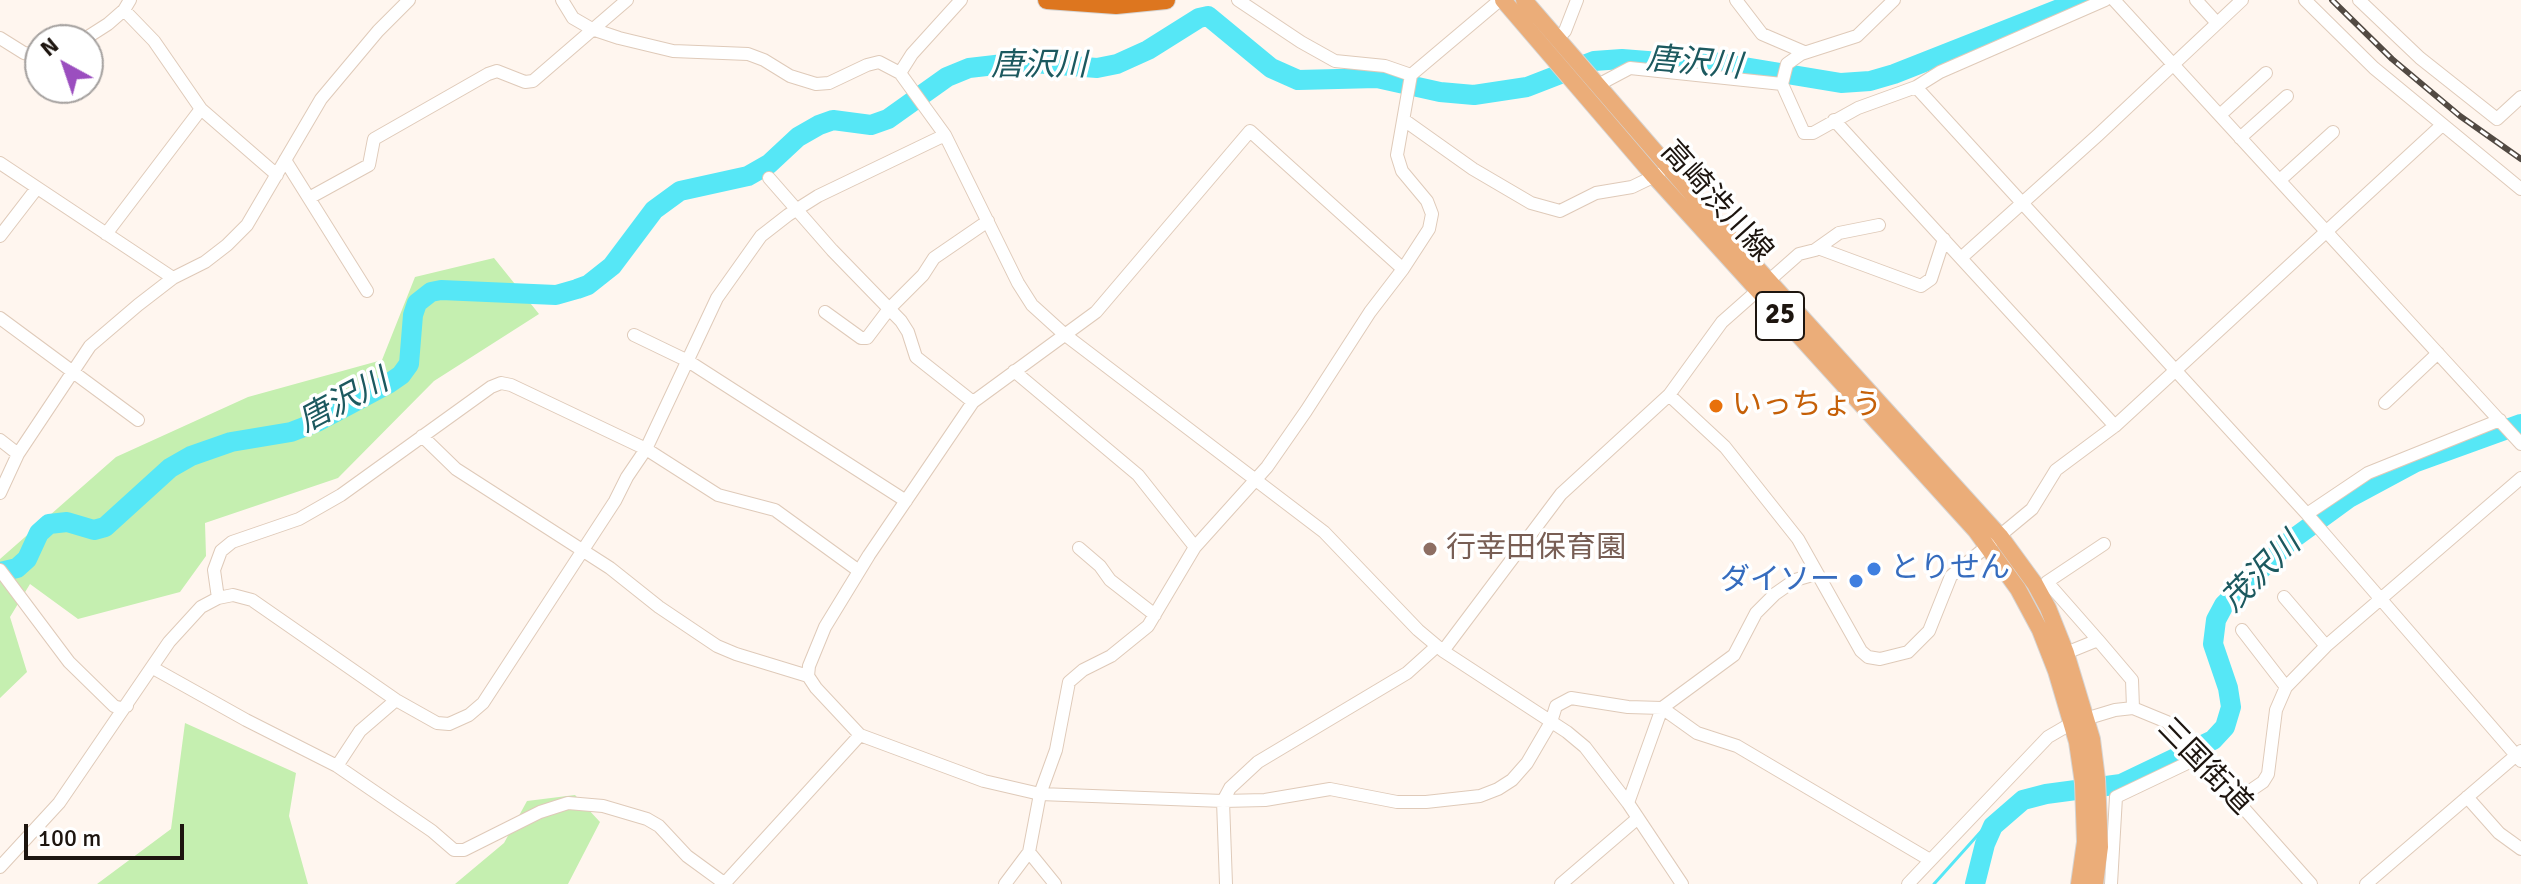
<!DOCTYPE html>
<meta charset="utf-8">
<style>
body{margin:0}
#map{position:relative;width:2521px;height:884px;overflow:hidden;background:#fff6ef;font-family:Signika,sans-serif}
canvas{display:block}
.north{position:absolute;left:24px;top:24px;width:80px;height:80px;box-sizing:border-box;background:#fff;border:2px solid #a5a19f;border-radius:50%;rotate:320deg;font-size:22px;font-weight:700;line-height:32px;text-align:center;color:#1d150f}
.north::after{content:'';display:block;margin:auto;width:28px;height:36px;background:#9b4ebf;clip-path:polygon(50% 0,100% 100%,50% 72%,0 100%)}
.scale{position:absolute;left:24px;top:824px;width:160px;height:36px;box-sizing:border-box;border:4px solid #1d150f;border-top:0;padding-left:10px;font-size:24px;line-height:28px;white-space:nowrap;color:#1d150f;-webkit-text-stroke:6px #fff;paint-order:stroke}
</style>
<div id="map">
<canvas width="2521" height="884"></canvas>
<div class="north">N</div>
<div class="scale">100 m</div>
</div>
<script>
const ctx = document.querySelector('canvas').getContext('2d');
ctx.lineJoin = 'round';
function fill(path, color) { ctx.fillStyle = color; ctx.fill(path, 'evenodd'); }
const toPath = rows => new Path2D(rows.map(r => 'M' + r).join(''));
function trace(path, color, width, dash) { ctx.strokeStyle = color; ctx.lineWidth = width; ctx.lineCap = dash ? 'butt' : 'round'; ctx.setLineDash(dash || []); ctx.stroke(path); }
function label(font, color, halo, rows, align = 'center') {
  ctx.font = font + ' Signika,"Noto Sans JP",sans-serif'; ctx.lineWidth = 7; ctx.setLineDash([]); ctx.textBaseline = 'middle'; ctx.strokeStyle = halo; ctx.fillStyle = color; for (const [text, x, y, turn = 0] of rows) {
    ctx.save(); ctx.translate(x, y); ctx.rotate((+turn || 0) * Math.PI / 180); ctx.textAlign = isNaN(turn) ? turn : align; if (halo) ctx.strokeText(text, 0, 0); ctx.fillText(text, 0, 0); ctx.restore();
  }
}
fill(toPath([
 [494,258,539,314,434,381,338,478,205,523,206,556,180,592,78,619,30,584,10,617,27,672,0,698,0,559,116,457,248,397,382,360,415,277],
 [185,723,296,773,289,816,308,884,97,884,171,829],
 [575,795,600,822,568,884,455,884,504,843,527,801]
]), '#c5efb0');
trace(toPath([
 [1934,884,1985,827,1993,826]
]), '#56e7f6', 3);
trace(toPath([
 [0,572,17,568,27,559,39,533,49,524,67,522,94,530,105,527,170,468,191,456,231,442,291,432,317,422,388,384,401,375,409,364,413,315,417,303,431,292,441,290,556,295,577,289,588,285,612,266,654,210,680,191,748,176,769,164,798,137,819,125,833,120,871,125,888,119,947,77,969,68,1021,62,1097,68,1117,64,1148,50,1199,18,1208,16,1271,68,1298,80,1377,78,1440,92,1474,95,1527,87,1594,61,1622,59,1660,62,1702,60,1841,83,1870,81,1894,74,2082,0],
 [1975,884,1985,844,1993,826,2023,800,2046,794,2121,784,2213,740,2225,727,2231,707,2228,688,2213,644,2216,620,2224,605,2290,541,2349,498,2416,462,2521,424]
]), '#56e7f6', 20);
const minor = toPath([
 [562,0,573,18,592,29,619,38,673,51,748,54,764,60,790,76,816,84,829,83,867,65,879,62,900,73,945,135,1018,283,1032,305,1064,334,1324,532,1418,630,1443,651,1567,732,1585,747,1628,803,1682,884],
 [1238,0,1301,42,1335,61,1385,66,1411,75],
 [1736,0,1762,34,1804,52],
 [1894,0,1857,36,1801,54,1787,64,1782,84,1804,133,1813,133,1858,108,1916,87,1940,72,2105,0],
 [2114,0,2521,444],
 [2196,0,2217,23],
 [2305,0,2374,68,2521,189],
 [2359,0,2420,58,2497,119,2521,97],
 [124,10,154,41,201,109,277,175],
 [0,38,24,53,40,56],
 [1557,39,1565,31,1577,0],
 [83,40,108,24,124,10,130,0],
 [900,73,912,54,961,0],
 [1596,86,1630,68,1782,84],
 [1916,87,2307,514,2521,761],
 [2220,115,2266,73],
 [1404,120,1473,169,1531,203,1560,211,1596,193,1632,187,1659,174],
 [1834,120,2115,426],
 [2240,138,2287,96],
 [285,160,367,291],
 [0,163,173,278],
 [769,178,832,250,901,321,908,332,916,357,973,402],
 [2280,180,2333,132],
 [309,198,369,165,374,139,488,74,497,71,525,82,533,81,627,0],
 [106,234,201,109],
 [0,236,37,188],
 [1818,248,1921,286,1931,279,1944,239],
 [1961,258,2098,135,2242,0],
 [1403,269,1250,131,1096,312,973,402,869,555,825,627,809,666,808,676,816,688,860,735,984,781,1040,794,1223,801,1265,800,1330,789,1397,802,1426,802,1480,796,1498,789,1512,780,1527,763,1551,722,1556,706,1571,698,1628,707,1662,708,1734,655,1756,613,1775,594,1795,580,1816,574],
 [825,312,861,338,867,338,889,309,923,275,934,258,988,221],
 [0,318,138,420],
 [634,335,688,361,906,501],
 [1014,371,1138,475,1195,547],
 [1669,395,1725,447,1798,539,1861,651,1868,657,1880,659,1908,652,1929,631,1951,576,2032,509,2056,470,2115,426,2441,126],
 [2385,403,2438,353],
 [422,436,456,469,610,568,659,607,717,646,736,654,808,676],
 [0,440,18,454],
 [0,493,18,454,90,346,138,305,173,278,205,262,227,245,247,225,321,99,378,31,409,0],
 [2307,514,2368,473,2500,420],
 [1079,548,1100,566,1110,580,1155,615],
 [0,570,69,662,114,706,119,708,127,706],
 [2284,597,2326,646],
 [218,598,214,570,221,551,232,542,299,519,341,495,491,387,501,383,511,385,646,449,718,495,775,510,859,571],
 [2242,630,2286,687],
 [2098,640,2047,582,2104,544],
 [1443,651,1561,494,1669,395,1722,322,1799,254,1815,250,1839,233,1879,225],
 [2066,653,2098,640,2132,680,2133,708],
 [153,668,246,720,337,766,432,831,454,850,464,850,540,812,568,803,603,806,647,819,659,826,687,856,724,883],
 [337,766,360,731,396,700],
 [2467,797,2499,833,2521,849],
 [2238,799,2263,782,2268,774,2276,710,2286,687,2326,646,2521,478],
 [1628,803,1662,708,1697,733,1737,746,1930,860],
 [1029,852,1055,884],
 [0,867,59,803,169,642,201,607,218,598,233,595,252,600,396,700,437,723,449,724,469,715,483,703,615,501,627,477,646,449,717,298,761,236,788,215,818,196,945,135],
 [724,884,860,735],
 [1005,884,1029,852,1040,794,1056,750,1069,682,1083,670,1111,656,1148,626,1195,547,1267,467,1306,411,1370,312,1403,269,1429,229,1432,214,1427,201,1402,171,1397,155,1411,75,1500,0],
 [1226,884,1223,801,1230,788,1258,762,1407,673,1437,646],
 [1561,884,1638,818],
 [1908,884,2048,737,2072,723,2115,710,2133,708,2167,722,2311,884],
 [2111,884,2116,797,2200,757],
 [2366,884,2521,751]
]);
const major = toPath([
 [1503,0,1654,176,1976,531,2018,589,2040,630,2056,671,2077,742,2083,783,2085,842,2079,884],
 [1524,0,1730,238,2000,536,2035,584,2048,608,2066,653,2092,739,2097,779,2100,847,2095,884]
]);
const highway = toPath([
 [1047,0,1116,5,1166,0]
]);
trace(minor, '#dfcab9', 14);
trace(major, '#d6d5d4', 18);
trace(highway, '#d6d5d4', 20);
trace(minor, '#fff', 12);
trace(major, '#ebad79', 16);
trace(highway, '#dd761f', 18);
const rail = toPath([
 [2332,0,2392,59,2460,116,2521,159]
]);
trace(rail, '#524a43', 6);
trace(rail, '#fff', 3, [9]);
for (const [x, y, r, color] of [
 [1716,406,8,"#e8710a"],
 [1430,549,8,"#8d6e63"],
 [1874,569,8,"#3f7fe0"],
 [1856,581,8,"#3f7fe0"]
]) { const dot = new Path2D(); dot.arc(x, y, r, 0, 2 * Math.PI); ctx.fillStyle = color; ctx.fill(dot); trace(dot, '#fff', 3); }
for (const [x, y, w] of [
 [1780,316,48]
]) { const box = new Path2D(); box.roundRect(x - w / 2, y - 24, w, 48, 6); ctx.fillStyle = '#fff'; ctx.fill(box); trace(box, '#1d150f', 2); }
label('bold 28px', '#1d150f', null, [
 ["25",1780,316]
]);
label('30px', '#1d150f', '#fff', [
 ["高崎渋川線",1716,202,48],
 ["三国街道",2204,767,46]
]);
label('30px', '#c56008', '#fff', [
 ["いっちょう",1732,406]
], 'left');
label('30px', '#785e54', '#fff', [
 ["行幸田保育園",1446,549]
], 'left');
label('30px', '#366cbe', '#fff', [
 ["とりせん",1890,569],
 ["ダイソー",1840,581,"right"]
], 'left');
label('italic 32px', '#1c595f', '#fff', [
 ["唐沢川",1694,64,5],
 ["唐沢川",1039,67],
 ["唐沢川",344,402,-28],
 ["茂沢川",2262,573,-45]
]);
</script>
